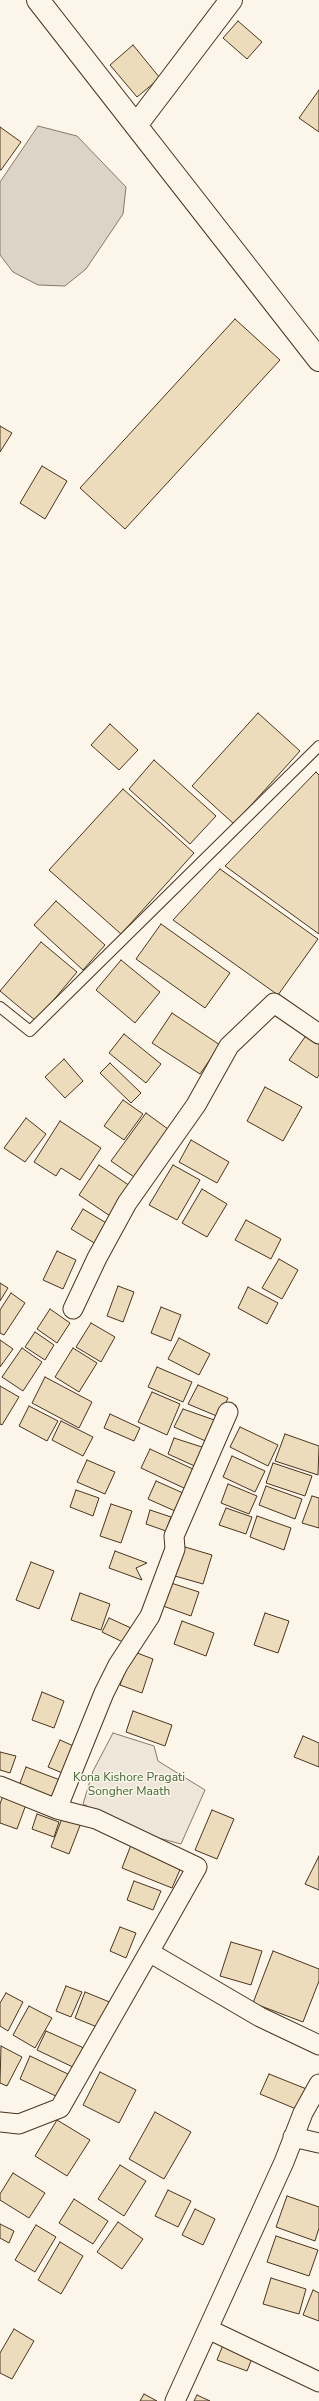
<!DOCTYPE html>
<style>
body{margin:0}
canvas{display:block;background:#fbf6e9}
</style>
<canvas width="319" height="2401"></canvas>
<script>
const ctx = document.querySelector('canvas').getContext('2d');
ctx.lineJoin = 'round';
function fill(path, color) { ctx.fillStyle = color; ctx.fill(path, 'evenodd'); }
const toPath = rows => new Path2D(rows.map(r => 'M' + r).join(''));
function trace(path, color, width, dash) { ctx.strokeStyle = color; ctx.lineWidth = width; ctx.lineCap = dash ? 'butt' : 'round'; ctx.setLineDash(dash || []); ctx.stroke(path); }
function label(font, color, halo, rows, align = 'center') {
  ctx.font = font + ' "Nunito Sans",sans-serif'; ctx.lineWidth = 3; ctx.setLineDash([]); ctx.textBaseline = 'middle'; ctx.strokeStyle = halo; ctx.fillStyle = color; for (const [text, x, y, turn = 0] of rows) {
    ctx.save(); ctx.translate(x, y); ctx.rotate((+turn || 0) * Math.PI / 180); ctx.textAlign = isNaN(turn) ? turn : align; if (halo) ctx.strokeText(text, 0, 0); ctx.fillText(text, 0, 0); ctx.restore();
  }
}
const green = toPath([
 [113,1733,154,1746,158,1761,205,1790,181,1844,140,1833,83,1804,93,1771,113,1733]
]);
fill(green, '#ede6d9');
trace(green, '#887966', 1);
const water = toPath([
 [38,126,77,136,126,187,123,214,86,269,65,286,38,285,13,272,0,255,0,182,38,126]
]);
fill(water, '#dcd4c6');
trace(water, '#887966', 1);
const building = toPath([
 [238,21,262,42,247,59,223,38,238,21],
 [133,45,160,78,137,97,110,65,133,45],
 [319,90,319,132,299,118,319,90],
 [0,127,21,142,1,170,0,170,0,127],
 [235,319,280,360,125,529,80,488,235,319],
 [0,426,12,433,0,452,0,426],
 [42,466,67,481,45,519,20,503,42,466],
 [258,713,300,751,234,824,192,786,258,713],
 [110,724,138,750,119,770,91,745,110,724],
 [154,760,216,816,190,844,129,789,154,760],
 [316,772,319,775,319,934,225,866,316,772],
 [123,789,194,853,121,934,49,870,123,789],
 [220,869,318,939,278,995,173,920,220,869],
 [56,901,105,945,83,970,34,925,56,901],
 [161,924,230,973,205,1008,136,959,161,924],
 [41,942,77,972,36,1021,0,991,41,942],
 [121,960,160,992,135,1023,96,990,121,960],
 [172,1013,220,1045,200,1074,152,1043,172,1013],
 [124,1034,161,1064,146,1083,109,1053,124,1034],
 [307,1034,319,1042,319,1075,317,1078,289,1060,307,1034],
 [64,1059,83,1081,65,1098,45,1077,64,1059],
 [110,1063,141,1093,131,1103,100,1073,110,1063],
 [265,1087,302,1107,283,1141,247,1121,265,1087],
 [123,1100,143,1114,124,1140,104,1126,123,1100],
 [146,1113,172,1132,137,1179,111,1161,146,1113],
 [26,1118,46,1134,25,1162,4,1148,26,1118],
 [60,1121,101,1148,80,1180,61,1168,56,1176,34,1162,60,1121],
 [191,1140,229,1162,217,1183,179,1162,191,1140],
 [99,1165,133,1188,113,1218,79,1195,99,1165],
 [173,1165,200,1180,177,1220,149,1205,173,1165],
 [202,1189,227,1204,207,1237,182,1223,202,1189],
 [83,1209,108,1224,96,1244,71,1229,83,1209],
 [246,1220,281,1239,271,1259,235,1240,246,1220],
 [57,1251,76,1260,63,1289,43,1280,57,1251],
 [279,1259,298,1270,282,1299,262,1288,279,1259],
 [0,1283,8,1288,0,1301,0,1283],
 [118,1286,134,1292,123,1322,107,1316,118,1286],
 [248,1287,278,1303,267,1324,238,1308,248,1287],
 [11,1293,25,1303,4,1335,0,1333,0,1310,11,1293],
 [161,1307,181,1315,171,1341,151,1333,161,1307],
 [50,1309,70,1323,57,1343,37,1329,50,1309],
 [91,1323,115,1337,101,1362,76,1347,91,1323],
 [35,1332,54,1345,45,1360,25,1347,35,1332],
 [179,1338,210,1354,199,1375,168,1359,179,1338],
 [0,1340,13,1349,0,1367,0,1340],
 [22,1348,42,1362,23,1391,2,1377,22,1348],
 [73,1348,97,1363,79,1392,55,1377,73,1348],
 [157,1367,192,1382,183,1402,148,1387,157,1367],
 [45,1377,92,1402,79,1428,32,1403,45,1377],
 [198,1385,228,1398,219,1417,188,1404,198,1385],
 [0,1386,19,1397,2,1425,0,1424,0,1386],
 [152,1392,180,1404,167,1435,138,1422,152,1392],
 [29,1406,58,1421,47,1441,19,1426,29,1406],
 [183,1409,220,1422,210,1443,174,1427,183,1409],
 [110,1414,140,1428,134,1441,104,1428,110,1414],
 [61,1421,93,1437,83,1456,52,1440,61,1421],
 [240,1427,278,1445,268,1466,230,1447,240,1427],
 [285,1434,319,1446,318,1475,275,1461,285,1434],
 [174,1438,208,1449,199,1468,168,1454,174,1438],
 [150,1449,195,1470,186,1489,141,1468,150,1449],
 [232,1456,265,1471,255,1492,223,1477,232,1456],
 [87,1460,115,1472,105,1494,77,1482,87,1460],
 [273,1463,312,1476,305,1496,266,1483,273,1463],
 [156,1481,183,1493,175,1511,148,1499,156,1481],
 [228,1484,257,1496,249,1514,221,1503,228,1484],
 [266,1486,302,1499,295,1519,259,1505,266,1486],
 [76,1490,99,1498,93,1516,70,1507,76,1490],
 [312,1496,319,1498,319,1528,302,1523,312,1496],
 [111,1504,132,1511,121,1543,100,1536,111,1504],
 [226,1508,252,1517,246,1534,219,1525,226,1508],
 [150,1510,171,1517,166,1531,146,1524,150,1510],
 [257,1516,291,1528,284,1550,250,1537,257,1516],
 [185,1547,212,1555,203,1584,175,1576,185,1547],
 [115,1551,147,1563,136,1568,142,1580,109,1568,115,1551],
 [31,1562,54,1571,39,1609,16,1600,31,1562],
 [171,1583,199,1592,191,1616,163,1606,171,1583],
 [80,1593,110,1604,101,1630,71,1620,80,1593],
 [265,1613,289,1621,278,1653,254,1645,265,1613],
 [109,1618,131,1628,125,1643,102,1632,109,1618],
 [182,1621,214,1633,206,1656,174,1644,182,1621],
 [132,1651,153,1659,142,1693,120,1685,132,1651],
 [42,1692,64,1701,54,1728,32,1720,42,1692],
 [133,1711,172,1725,165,1746,126,1732,133,1711],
 [303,1736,319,1743,319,1767,294,1757,303,1736],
 [60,1740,78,1748,67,1775,48,1767,60,1740],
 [0,1752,16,1756,10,1773,0,1770,0,1752],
 [26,1767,60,1780,52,1799,19,1786,26,1767],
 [5,1790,28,1799,17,1829,0,1823,0,1804,5,1790],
 [212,1810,234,1819,217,1859,195,1850,212,1810],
 [37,1814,59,1822,54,1837,32,1829,37,1814],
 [63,1816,81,1823,69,1854,51,1847,63,1816],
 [131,1845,182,1865,172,1888,122,1868,131,1845],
 [319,1856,319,1890,305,1884,319,1856],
 [134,1881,161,1891,153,1910,127,1900,134,1881],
 [120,1927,136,1933,126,1958,110,1951,120,1927],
 [231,1942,262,1951,251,1985,220,1976,231,1942],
 [273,1951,319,1969,319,1981,303,2022,253,2003,273,1951],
 [66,1986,82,1992,71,2017,56,2011,66,1986],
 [85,1992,112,2003,102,2029,75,2018,85,1992],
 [6,1993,23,2002,8,2031,0,2026,0,2003,6,1993],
 [29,2006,52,2018,35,2048,13,2035,29,2006],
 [46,2031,86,2049,77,2069,37,2050,46,2031],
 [1,2046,22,2057,7,2086,0,2083,1,2046],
 [30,2056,70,2075,60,2098,20,2079,30,2056],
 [100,2072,136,2090,119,2123,83,2105,100,2072],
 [269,2074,309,2090,301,2111,260,2094,269,2074],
 [155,2112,191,2132,164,2179,129,2159,155,2112],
 [57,2120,90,2140,67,2176,35,2156,57,2120],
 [120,2165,146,2181,124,2216,98,2199,120,2165],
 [13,2173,45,2193,29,2218,0,2200,0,2194,13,2173],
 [168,2190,191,2201,178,2227,155,2216,168,2190],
 [287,2196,319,2207,319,2228,315,2241,276,2227,287,2196],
 [74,2199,108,2221,93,2244,59,2223,74,2199],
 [195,2209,215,2219,203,2245,182,2235,195,2209],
 [118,2222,143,2239,122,2269,97,2252,118,2222],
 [0,2224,14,2231,9,2243,0,2238,0,2224],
 [36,2225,56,2237,35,2272,15,2260,36,2225],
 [276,2236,318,2250,309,2276,267,2262,276,2236],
 [60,2242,83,2256,61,2294,38,2280,60,2242],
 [271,2278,306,2289,299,2314,263,2304,271,2278],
 [313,2290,319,2293,319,2321,303,2315,313,2290],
 [14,2329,34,2341,12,2379,0,2373,0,2353,14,2329],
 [225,2340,255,2351,247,2371,217,2360,225,2340],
 [144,2394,157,2401,140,2401,144,2394],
 [197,2395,210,2401,194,2401,197,2395]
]);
fill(building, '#ecdcbc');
trace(building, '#4a3520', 1);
const lane = toPath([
 [0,1007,30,1031,319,746]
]);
const street = toPath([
 [73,1309,97,1258,127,1203,196,1105,229,1046,274,1003,319,1034],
 [0,1786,57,1809,96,1819,197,1867,149,1952,260,2017,319,2045],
 [57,1809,104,1693,118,1665,150,1616,175,1549,174,1536,228,1412],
 [0,2122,19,2124,60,2108,149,1952],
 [293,2137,319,2143],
 [208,2329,319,2382],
 [175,2401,284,2162,303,2113,319,2084]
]);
const secondary = toPath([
 [137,124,231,0]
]);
const primary = toPath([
 [38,0,319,360]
]);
trace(lane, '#4a3520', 12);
trace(street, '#4a3520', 21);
trace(secondary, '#4a3520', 24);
trace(primary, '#4a3520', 24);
trace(lane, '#fbf6e9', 10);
trace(street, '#fbf6e9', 19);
trace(secondary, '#fbf6e9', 22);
trace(primary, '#fbf6e9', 22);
label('12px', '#436837', '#fbf6e9', [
 ["Kona Kishore Pragati",129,1778],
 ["Songher Maath",129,1792]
]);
</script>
